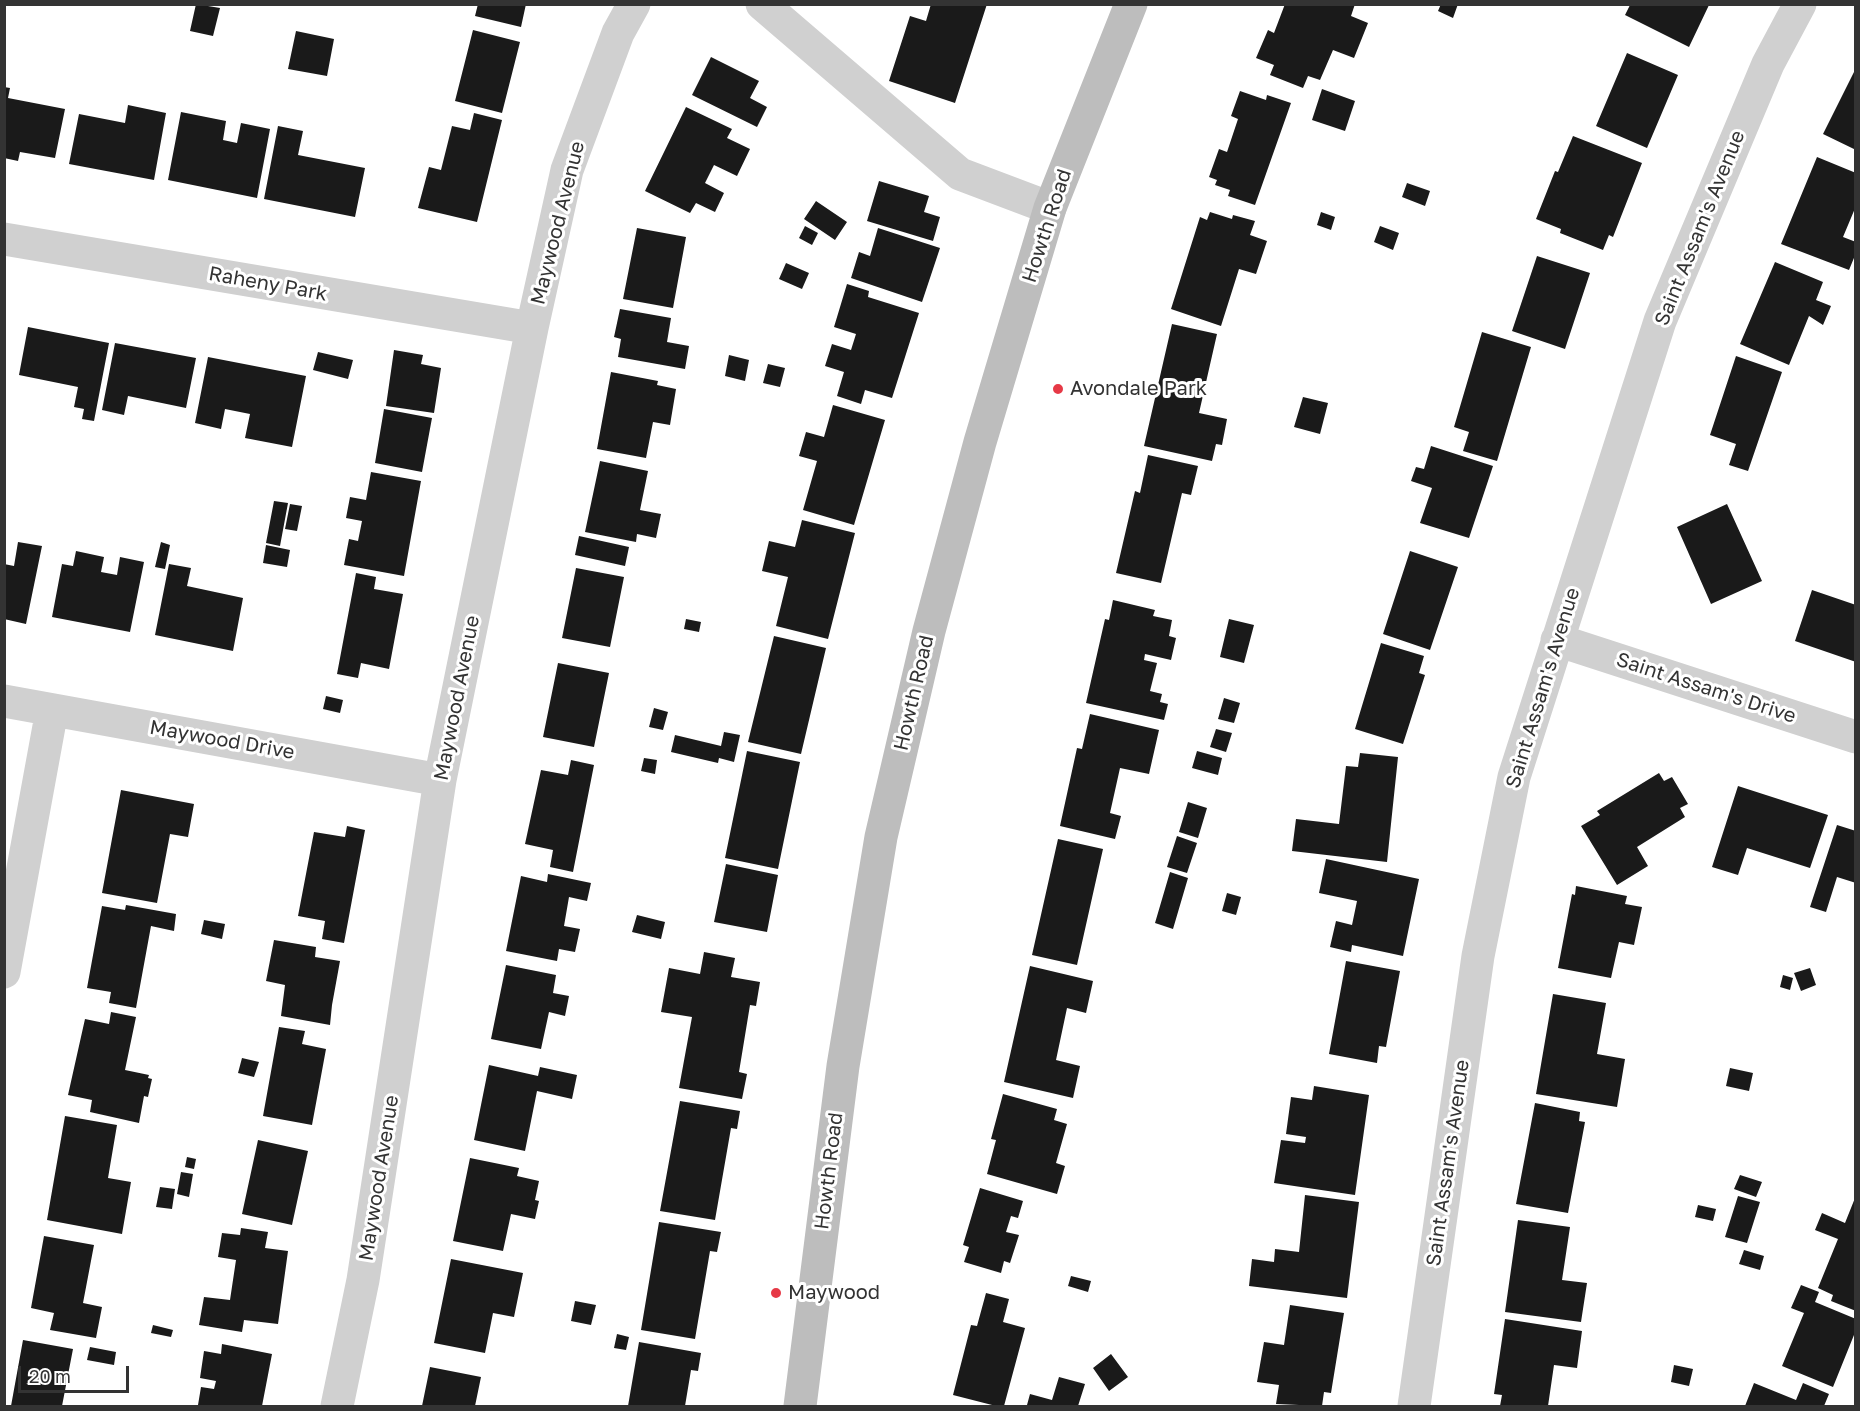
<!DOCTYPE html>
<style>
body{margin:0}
#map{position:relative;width:1860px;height:1411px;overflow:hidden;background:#fff;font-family:"Golos Text",sans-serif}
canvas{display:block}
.frame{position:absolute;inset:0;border:6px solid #333;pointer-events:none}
.scale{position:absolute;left:18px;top:1366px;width:111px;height:27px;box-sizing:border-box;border:3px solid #333;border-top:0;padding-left:8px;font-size:18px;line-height:21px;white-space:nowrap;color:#333;-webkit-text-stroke:4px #fff;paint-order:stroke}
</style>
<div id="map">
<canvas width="1860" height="1411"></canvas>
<div class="frame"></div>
<div class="scale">20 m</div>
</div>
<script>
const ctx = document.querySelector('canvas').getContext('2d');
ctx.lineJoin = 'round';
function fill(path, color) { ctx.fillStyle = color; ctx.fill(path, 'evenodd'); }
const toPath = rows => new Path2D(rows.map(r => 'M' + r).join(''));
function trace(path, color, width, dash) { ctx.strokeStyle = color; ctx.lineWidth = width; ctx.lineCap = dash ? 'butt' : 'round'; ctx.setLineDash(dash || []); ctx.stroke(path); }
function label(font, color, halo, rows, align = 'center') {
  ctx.font = font + ' "Golos Text",sans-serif'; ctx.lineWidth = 6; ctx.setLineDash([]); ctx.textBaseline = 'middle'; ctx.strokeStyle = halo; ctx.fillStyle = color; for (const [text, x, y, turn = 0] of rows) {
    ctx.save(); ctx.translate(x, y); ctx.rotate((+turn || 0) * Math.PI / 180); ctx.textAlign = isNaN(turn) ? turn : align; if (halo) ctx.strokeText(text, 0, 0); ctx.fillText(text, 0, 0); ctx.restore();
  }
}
fill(toPath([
 [196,4,220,8,213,36,190,31],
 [478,4,526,4,521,27,475,16],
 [931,4,987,4,955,103,889,81,910,16,926,21],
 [1285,4,1355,4,1351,16,1368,23,1354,58,1333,50,1320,80,1308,76,1303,88,1270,75,1274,65,1256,58,1268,30,1274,33],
 [1441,4,1458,4,1453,18,1438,11],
 [1630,5,1709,5,1689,47,1625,15],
 [473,30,520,42,502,113,455,101],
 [296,31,334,39,327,76,288,69],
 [1627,53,1678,75,1647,148,1596,126],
 [711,57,759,81,750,98,767,107,757,127,692,95],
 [1856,68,1856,150,1823,134],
 [4,87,10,88,8,98,65,109,55,158,20,152,18,161,4,158],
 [1322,89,1355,101,1345,131,1312,120],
 [1240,91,1266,100,1267,95,1291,103,1255,205,1228,196,1230,190,1215,185,1217,180,1209,177,1219,149,1227,152,1238,119,1231,116],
 [128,105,166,113,154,180,69,164,79,114,125,123],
 [686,107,732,129,727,138,750,149,737,176,714,165,705,183,724,193,715,212,696,203,690,213,645,191],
 [181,112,226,121,223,140,237,143,241,123,270,129,257,198,168,180],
 [474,113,502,120,477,222,418,208,429,167,441,170,452,126,470,130],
 [278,126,303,131,298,155,365,168,355,217,264,199],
 [1573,136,1642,163,1613,237,1609,235,1603,250,1560,233,1561,229,1536,219,1555,171,1558,172],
 [1817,157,1856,173,1856,206,1843,237,1856,242,1856,253,1849,270,1781,244],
 [879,181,929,196,924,212,940,217,933,241,867,221],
 [1407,183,1430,191,1425,206,1402,197],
 [816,201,847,222,835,240,804,219],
 [1210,212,1232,219,1233,215,1255,221,1250,235,1267,241,1256,274,1239,269,1221,326,1171,309,1200,217,1207,220],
 [1321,212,1335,217,1331,230,1317,225],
 [805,226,818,233,812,245,799,238],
 [1380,226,1399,233,1393,250,1374,242],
 [637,228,686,237,673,308,623,299],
 [878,228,940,248,922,302,851,278,859,252,870,256],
 [1537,256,1590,273,1565,349,1512,331],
 [1775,262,1823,282,1816,300,1831,306,1823,325,1809,316,1789,365,1740,344],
 [786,263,809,273,802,289,779,279],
 [847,284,869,291,868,297,919,313,892,398,865,390,861,404,837,396,844,372,825,366,832,344,851,350,856,334,834,327],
 [620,309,671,318,667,342,689,346,685,369,618,357,621,339,614,337],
 [1172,324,1217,334,1199,413,1227,419,1222,445,1216,444,1212,461,1144,446],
 [28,327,109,343,94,421,82,419,84,409,74,407,78,387,19,375],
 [1482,332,1531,347,1497,461,1463,451,1469,432,1454,427],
 [115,343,196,358,186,408,128,396,124,415,102,410],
 [394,350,423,355,421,364,441,368,434,413,386,406],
 [318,352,353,360,348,379,313,370],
 [729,355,749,360,745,381,725,376],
 [1736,356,1782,372,1748,471,1729,465,1736,444,1710,435],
 [208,357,306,376,292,447,245,438,250,414,225,409,221,429,195,423],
 [768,364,785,368,780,387,763,383],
 [611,372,658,381,657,385,676,389,670,425,653,422,646,458,597,449],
 [1303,397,1328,403,1320,434,1294,427],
 [833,405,885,420,854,525,803,510,817,461,799,456,806,432,824,437],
 [384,409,432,418,422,472,375,463],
 [1431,446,1493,466,1469,538,1420,523,1432,488,1411,481,1416,467,1424,469],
 [1148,455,1198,466,1191,495,1182,493,1161,583,1116,573,1135,491,1140,493],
 [600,461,648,471,640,510,661,514,656,538,637,534,636,542,585,532],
 [371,472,421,481,404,576,344,565,349,539,358,541,362,521,346,518,350,497,366,500],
 [274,501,288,503,280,546,266,543],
 [290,504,302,506,297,531,285,529],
 [1727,504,1762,581,1711,604,1677,527],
 [802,520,855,533,828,639,776,626,788,577,762,571,769,541,795,547],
 [579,536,629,547,625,566,575,555],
 [18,542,42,546,26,624,4,619,4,564,14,566],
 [161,542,170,545,165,569,155,567],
 [266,545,290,550,287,567,263,563],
 [76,551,104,557,101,572,117,575,120,557,144,562,130,632,52,617,62,564,73,566],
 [1410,551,1458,567,1430,650,1383,634],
 [169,564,191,568,187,586,243,598,233,651,155,635],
 [576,568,624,577,610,647,562,638],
 [356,573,376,577,374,589,403,594,389,669,361,663,358,678,337,674],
 [1812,590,1856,605,1856,662,1795,641],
 [1113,600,1155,610,1153,616,1172,620,1169,636,1176,638,1171,660,1145,654,1144,660,1157,663,1150,691,1162,694,1160,702,1168,704,1164,720,1086,703,1105,619,1109,620],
 [686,619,701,622,699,632,684,629],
 [1229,619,1254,625,1244,663,1220,657],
 [774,636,826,648,801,754,748,742],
 [1381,643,1424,656,1419,673,1425,675,1403,744,1355,729],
 [558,663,609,673,594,747,543,737],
 [326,696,343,700,340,713,323,709],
 [1224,698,1240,703,1234,723,1218,719],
 [654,708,668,712,663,730,649,727],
 [1090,714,1159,730,1149,774,1120,768,1110,813,1121,816,1115,839,1060,826,1077,748,1082,749],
 [1216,729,1232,733,1226,752,1210,747],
 [724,732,740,735,734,762,719,758,718,763,671,752,675,735,721,746],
 [747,751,800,762,778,869,725,858],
 [1197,751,1222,758,1218,775,1192,768],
 [1360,753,1398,757,1387,862,1292,851,1296,819,1339,824,1346,766,1358,767],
 [644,758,657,760,655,774,641,771],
 [571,760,594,765,573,872,550,867,553,850,525,844,541,770,568,775],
 [1659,773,1664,781,1672,777,1688,804,1680,808,1685,817,1637,847,1648,866,1617,885,1581,826,1600,815,1597,811],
 [1738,786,1828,815,1810,868,1747,848,1738,875,1712,867],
 [121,790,194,804,188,837,170,834,157,903,102,893],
 [1188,802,1207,808,1198,838,1179,832],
 [1837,825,1856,831,1856,883,1837,877,1826,912,1810,907],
 [347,826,365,830,344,943,322,939,325,921,298,916,314,832,345,837],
 [1177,836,1197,843,1187,873,1167,867],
 [1058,839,1103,849,1077,965,1032,955],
 [1326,859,1419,879,1403,956,1352,945,1351,952,1330,947,1336,921,1352,925,1357,901,1319,893],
 [726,864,778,875,767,932,714,922],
 [1170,872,1188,878,1173,929,1155,923],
 [548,874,591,883,587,901,569,897,564,926,580,929,575,952,559,949,557,961,506,951,521,876,547,882],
 [1576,886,1627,896,1625,904,1642,907,1634,945,1619,942,1611,978,1558,968,1572,894,1575,895],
 [1227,893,1241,897,1236,915,1222,911],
 [126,905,176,914,174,931,151,926,136,1008,109,1003,111,992,87,988,102,906,125,910],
 [637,915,665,922,661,939,632,932],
 [204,920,225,924,222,939,201,934],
 [274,940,316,947,315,957,340,961,332,1005,330,1025,281,1016,285,985,266,981],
 [704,952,735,958,731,977,760,982,756,1006,750,1005,739,1072,747,1074,742,1099,679,1088,692,1017,661,1012,669,968,700,974],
 [1346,961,1400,971,1386,1047,1379,1046,1377,1063,1329,1054],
 [506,965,556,975,553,993,569,996,565,1016,549,1012,541,1049,491,1039],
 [1030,966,1093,981,1086,1013,1067,1008,1056,1060,1080,1066,1073,1098,1004,1082],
 [1810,968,1816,985,1801,991,1794,973],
 [1783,975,1793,978,1790,990,1780,987],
 [1553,994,1606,1003,1597,1054,1625,1059,1617,1107,1536,1094],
 [111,1012,136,1017,125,1070,149,1075,148,1078,152,1079,148,1097,144,1096,139,1123,90,1112,92,1100,68,1095,85,1019,109,1024],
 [279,1027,305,1031,302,1044,326,1049,312,1125,263,1116],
 [242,1058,259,1062,254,1077,238,1073],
 [489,1065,538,1076,540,1067,577,1075,572,1099,537,1091,525,1151,474,1140],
 [1730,1068,1753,1073,1749,1091,1726,1086],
 [1314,1086,1369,1095,1355,1195,1274,1183,1281,1140,1305,1143,1306,1137,1286,1134,1291,1097,1312,1100],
 [1003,1094,1057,1109,1054,1120,1067,1124,1056,1163,1065,1166,1057,1194,987,1174,996,1140,991,1139],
 [680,1101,740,1111,737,1129,731,1128,715,1220,660,1211],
 [1535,1103,1580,1112,1579,1121,1585,1122,1568,1213,1516,1204],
 [65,1116,117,1125,108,1178,131,1182,122,1234,47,1220],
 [258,1140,308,1151,292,1225,242,1214],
 [187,1157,196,1159,194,1169,185,1167],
 [470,1158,519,1168,517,1176,539,1181,535,1200,539,1201,535,1219,511,1214,503,1251,453,1241],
 [181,1172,193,1174,189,1197,177,1194],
 [1740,1175,1762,1182,1756,1197,1734,1189],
 [160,1187,175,1189,172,1209,156,1207],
 [980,1188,1023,1201,1018,1218,1011,1216,1006,1232,1019,1235,1010,1263,1004,1261,1001,1273,964,1262,969,1247,963,1245],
 [1305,1195,1359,1202,1347,1298,1249,1286,1252,1259,1274,1262,1275,1249,1299,1252],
 [1738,1196,1760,1202,1747,1243,1725,1237],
 [1855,1198,1856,1198,1856,1311,1831,1301,1833,1295,1818,1288,1838,1239,1815,1230,1822,1213,1845,1223],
 [1698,1205,1716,1209,1713,1221,1695,1217],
 [1518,1220,1570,1227,1562,1280,1587,1283,1581,1322,1505,1312],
 [659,1222,721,1232,717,1252,710,1251,695,1339,641,1330],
 [241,1228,268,1232,265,1248,288,1251,278,1324,244,1320,242,1332,199,1325,204,1297,230,1300,236,1260,218,1257,222,1233,240,1235],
 [44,1236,94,1245,83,1303,102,1307,96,1338,50,1330,54,1313,31,1308],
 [1744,1250,1764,1256,1760,1270,1739,1264],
 [451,1259,523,1273,514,1317,493,1313,485,1353,434,1343],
 [1071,1276,1091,1281,1088,1292,1068,1286],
 [1801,1285,1819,1292,1815,1302,1856,1319,1856,1330,1833,1387,1782,1366,1804,1313,1791,1308],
 [986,1293,1009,1299,1003,1322,1025,1328,1004,1406,996,1406,953,1395,971,1325,977,1326],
 [575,1301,596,1305,591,1325,571,1321],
 [1290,1305,1344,1313,1331,1393,1324,1392,1322,1406,1276,1404,1279,1385,1257,1382,1264,1342,1284,1345],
 [1505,1319,1582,1331,1577,1368,1554,1365,1548,1406,1500,1406,1502,1395,1494,1394],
 [153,1325,173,1330,171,1337,151,1333],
 [617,1334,629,1337,626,1350,614,1348],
 [23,1340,73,1349,62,1406,11,1406],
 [639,1342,701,1353,698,1371,691,1370,685,1406,628,1406],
 [222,1344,272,1354,262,1406,209,1406,198,1405,201,1387,214,1389,216,1381,200,1378,204,1351,221,1354],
 [90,1347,116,1352,114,1365,87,1360],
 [1111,1354,1128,1377,1109,1391,1093,1368],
 [1674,1365,1693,1369,1689,1386,1671,1382],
 [430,1367,481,1377,475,1406,422,1406],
 [1059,1377,1085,1384,1078,1406,1027,1405,1030,1394,1052,1400],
 [1754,1383,1796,1400,1803,1383,1829,1394,1824,1406,1745,1406]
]), '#1a1a1a');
trace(toPath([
 [762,4,960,174,1050,208],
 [4,239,532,328],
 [1557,640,1856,737],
 [4,701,440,780],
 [4,972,52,710],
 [337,1406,363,1280,440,780,532,328,567,170,618,33,634,4],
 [1414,1406,1478,956,1514,777,1660,321,1768,64,1800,4]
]), '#d0d0d0', 33);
trace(toPath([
 [800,1406,843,1066,881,837,929,631,980,442,1050,208,1131,4]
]), '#bdbdbd', 33);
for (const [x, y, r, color] of [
 [1058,389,6,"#e63946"],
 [776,1293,6,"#e63946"]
]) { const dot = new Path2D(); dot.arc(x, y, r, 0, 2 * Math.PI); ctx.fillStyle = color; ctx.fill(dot); trace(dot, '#fff', 2); }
label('20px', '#333', '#fff', [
 ["Maywood Avenue",558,223,-76],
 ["Howth Road",1047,226,-72],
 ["Saint Assam's Avenue",1700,228,-68],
 ["Raheny Park",268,284,10],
 ["Saint Assam's Avenue",1543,688,-73],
 ["Saint Assam's Drive",1706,688,18],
 ["Howth Road",914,693,-77],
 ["Maywood Avenue",457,698,-79],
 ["Maywood Drive",222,740,10],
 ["Saint Assam's Avenue",1448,1163,-82],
 ["Howth Road",829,1171,-83],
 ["Maywood Avenue",379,1178,-81]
]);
label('20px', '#333', '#fff', [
 ["Avondale Park",1070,389],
 ["Maywood",788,1293]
], 'left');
</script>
